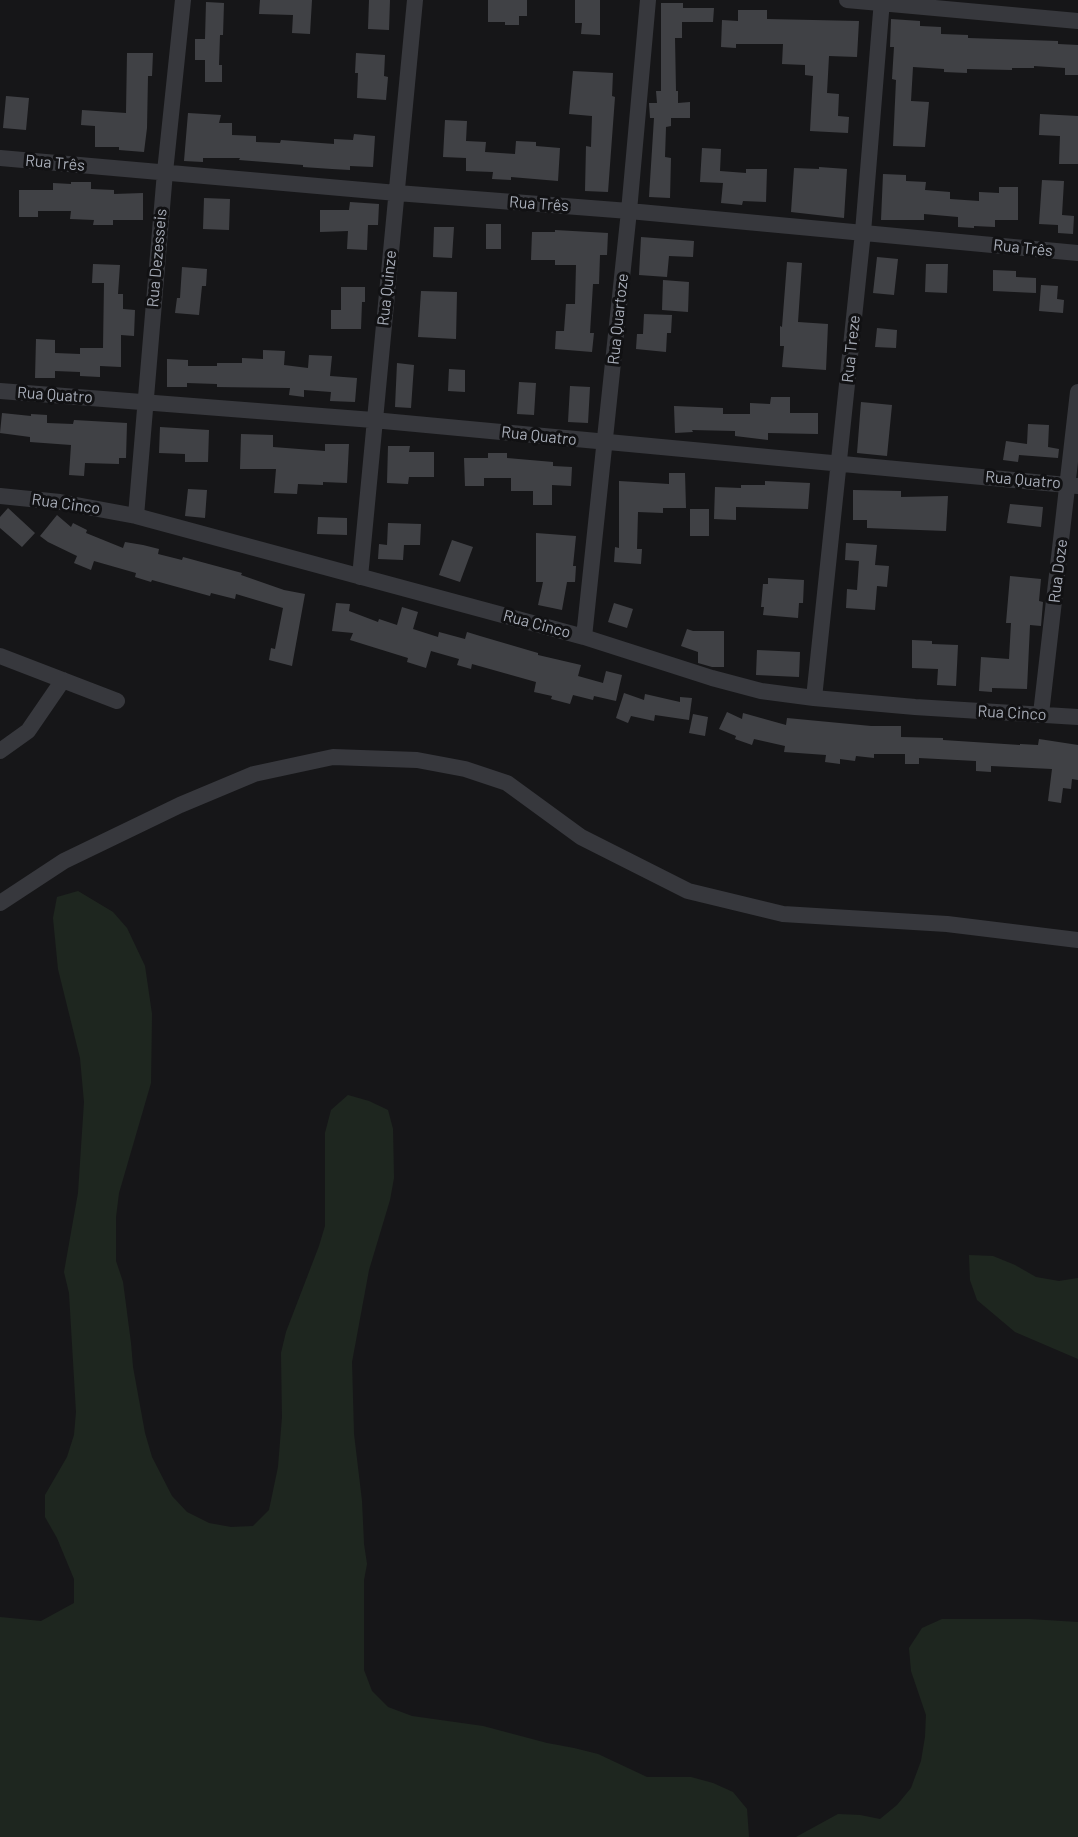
<!DOCTYPE html>
<meta charset="utf-8">
<style>
body{margin:0}
canvas{display:block;background:#161618}
</style>
<canvas width="1078" height="1837"></canvas>
<script>
const ctx = document.querySelector('canvas').getContext('2d');
ctx.lineJoin = 'round';
function fill(path, color) { ctx.fillStyle = color; ctx.fill(path, 'evenodd'); }
const toPath = rows => new Path2D(rows.map(r => 'M' + r).join(''));
function trace(path, color, width, dash) { ctx.strokeStyle = color; ctx.lineWidth = width; ctx.lineCap = dash ? 'butt' : 'round'; ctx.setLineDash(dash || []); ctx.stroke(path); }
function label(font, color, halo, rows, align = 'center') {
  ctx.font = font + ' Barlow,sans-serif'; ctx.lineWidth = 6; ctx.setLineDash([]); ctx.textBaseline = 'middle'; ctx.strokeStyle = halo; ctx.fillStyle = color; for (const [text, x, y, turn = 0] of rows) {
    ctx.save(); ctx.translate(x, y); ctx.rotate((+turn || 0) * Math.PI / 180); ctx.textAlign = isNaN(turn) ? turn : align; if (halo) ctx.strokeText(text, 0, 0); ctx.fillText(text, 0, 0); ctx.restore();
  }
}
fill(toPath([
 [78,891,113,912,127,928,145,966,152,1014,151,1083,119,1193,116,1217,116,1261,123,1282,131,1343,133,1367,145,1433,152,1457,172,1496,187,1512,209,1523,231,1527,253,1526,269,1510,278,1467,282,1417,281,1353,286,1332,319,1246,325,1226,325,1133,331,1110,348,1095,369,1101,388,1110,393,1129,394,1178,390,1200,369,1270,352,1362,354,1434,362,1501,364,1544,367,1564,364,1580,364,1670,372,1691,388,1707,412,1716,483,1726,547,1743,574,1748,598,1754,647,1777,691,1777,713,1783,733,1792,747,1809,749,1837,0,1837,0,1617,41,1621,74,1603,74,1579,57,1538,45,1517,45,1495,67,1457,74,1435,76,1412,69,1293,64,1272,78,1193,84,1102,80,1058,58,969,53,918,57,897],
 [969,1255,993,1256,1015,1265,1036,1277,1059,1281,1078,1278,1078,1359,1015,1332,977,1300,970,1280],
 [942,1619,1029,1619,1078,1622,1078,1837,796,1837,838,1814,860,1815,880,1819,897,1805,911,1788,921,1761,925,1737,926,1715,911,1671,909,1648,922,1628]
]), '#1e261f');
fill(toPath([
 [260,0,312,0,310,34,292,33,293,15,259,14],
 [369,0,390,0,389,30,368,29],
 [488,0,527,0,527,16,519,16,519,25,505,25,505,22,488,22],
 [575,0,600,0,600,35,581,34,582,23,575,23],
 [206,2,224,3,223,35,220,35,219,65,222,65,222,82,205,82,205,60,195,60,195,39,205,39],
 [661,3,683,3,683,8,714,8,713,22,682,22,682,38,675,38,676,91,678,91,678,103,690,102,690,118,671,118,671,126,666,127,665,157,671,158,670,198,649,197,654,118,650,118,649,103,657,103,656,91,661,91],
 [738,10,767,10,767,19,859,21,857,57,829,56,827,93,839,94,838,116,849,117,848,133,810,131,813,76,805,75,805,65,782,64,783,44,736,44,736,48,721,47,722,20,738,21],
 [891,19,920,21,920,26,941,27,941,34,968,35,968,38,1058,41,1058,44,1078,45,1078,75,1065,75,1065,68,1034,66,1034,68,1012,68,1012,70,967,69,967,73,944,72,944,69,913,67,911,101,929,102,925,147,893,146,896,80,892,79,894,47,890,47],
 [127,53,153,53,152,76,148,76,147,128,144,152,119,150,119,147,95,147,95,126,81,125,82,110,126,113],
 [356,53,385,55,384,76,388,77,386,100,357,98,358,73,355,73],
 [573,71,613,73,612,96,615,97,608,192,585,191,586,146,591,147,592,116,569,114],
 [6,96,29,98,26,130,3,128],
 [188,113,221,115,219,123,232,123,232,135,256,136,256,142,280,143,281,140,334,144,334,139,353,140,354,134,375,136,373,167,350,166,350,170,332,169,303,167,303,165,239,160,240,158,203,158,203,162,184,161],
 [1040,114,1078,116,1078,164,1059,164,1060,136,1039,135],
 [445,120,467,121,466,141,486,142,485,152,515,154,516,141,536,142,536,146,560,148,558,181,511,177,511,180,492,179,493,172,466,171,466,158,443,157],
 [702,148,721,149,720,171,746,173,746,169,767,169,766,202,743,201,742,205,721,203,723,183,700,182],
 [819,167,847,169,844,218,791,212,794,168,819,169],
 [883,174,906,175,906,181,926,182,925,190,950,192,950,199,979,201,979,192,999,193,999,187,1018,187,1018,220,995,220,995,227,974,226,974,228,958,227,958,217,924,214,924,220,881,220],
 [1042,180,1064,181,1062,215,1074,216,1073,234,1058,233,1058,225,1039,224],
 [71,182,91,182,91,189,114,190,114,194,143,193,143,220,113,220,113,225,93,225,94,220,70,219,71,211,38,211,38,217,19,217,19,190,53,190,53,183,71,184],
 [204,198,230,199,229,230,203,229],
 [350,202,379,204,378,225,368,225,367,250,347,249,348,231,320,232,320,210,349,210],
 [486,224,501,224,501,249,486,249],
 [434,227,454,227,452,258,433,257],
 [555,230,608,233,607,255,600,255,599,284,593,284,590,333,594,333,592,352,555,349,556,331,564,331,566,304,575,304,576,265,555,265,555,260,531,260,532,232,555,232],
 [641,237,694,241,693,257,669,256,667,277,639,275],
 [877,257,898,259,894,295,873,293],
 [787,262,802,263,798,322,828,324,826,370,782,367,784,346,780,346,780,326,782,327],
 [93,264,120,265,118,294,123,294,123,309,135,310,134,336,121,335,121,367,100,366,100,377,80,376,80,372,55,371,55,378,35,378,36,339,55,340,55,353,80,354,80,348,103,348,104,283,92,283],
 [926,264,948,264,947,293,925,292],
 [182,267,207,269,206,286,202,286,199,315,175,313,177,298,180,298],
 [993,270,1016,271,1016,277,1036,278,1036,293,993,291],
 [663,280,689,282,688,312,662,310],
 [1041,285,1058,286,1057,299,1064,300,1063,313,1039,311],
 [341,287,365,287,365,302,362,302,361,329,331,329,331,310,341,310],
 [421,291,457,292,456,339,418,337],
 [644,314,672,315,671,333,667,333,666,352,636,349,637,334,643,334],
 [877,328,897,330,896,348,875,347],
 [263,350,285,351,284,365,308,368,309,355,332,356,330,376,357,378,355,402,330,401,331,392,304,390,304,397,289,395,290,388,217,387,217,384,187,383,187,387,167,387,167,359,188,360,188,366,217,366,217,363,242,363,242,358,263,359],
 [397,363,414,365,411,408,395,407],
 [449,369,465,370,465,392,448,391],
 [519,382,536,383,534,415,517,414],
 [570,386,590,387,588,423,568,422],
 [771,397,790,397,790,413,818,413,818,434,768,433,768,440,735,436,735,431,692,430,693,432,675,433,674,406,723,408,723,414,750,414,750,403,770,404],
 [861,402,892,405,887,456,857,453],
 [2,413,31,416,31,414,47,415,47,423,73,424,74,420,127,423,126,458,119,458,119,464,85,463,84,476,69,475,71,445,30,442,30,437,0,433],
 [1028,424,1049,425,1048,447,1059,449,1058,458,1019,455,1018,462,1003,460,1006,441,1027,444],
 [160,427,209,430,208,462,185,462,185,454,159,453],
 [241,434,273,435,273,447,325,451,325,444,349,444,347,483,323,482,323,485,298,484,297,494,274,493,276,469,240,469],
 [388,446,410,446,409,452,434,452,434,477,409,477,408,484,387,483],
 [488,453,507,453,507,458,553,462,553,466,572,467,571,486,552,485,552,505,533,505,533,491,511,491,511,478,484,478,484,486,465,486,464,458,488,458],
 [669,473,685,473,686,508,663,508,663,513,638,512,637,549,642,549,641,564,614,562,615,547,619,548,619,481,669,484],
 [765,481,810,483,808,509,736,507,736,520,714,519,715,487,741,488,741,485,765,485],
 [188,489,207,490,205,518,185,516],
 [853,490,901,491,901,497,948,496,946,531,867,528,867,520,853,520],
 [1010,504,1043,507,1041,527,1007,523],
 [8,508,35,533,22,547,0,528,0,517],
 [690,509,709,509,709,536,690,536],
 [57,515,71,527,73,523,87,530,86,533,123,548,125,542,143,545,159,549,158,554,182,560,183,557,242,573,241,575,284,590,305,594,292,666,269,660,271,648,275,649,283,608,236,594,235,599,211,593,210,596,152,580,151,582,135,577,136,573,94,561,91,570,74,563,77,556,48,542,40,536],
 [318,517,347,518,347,535,317,534],
 [388,523,421,524,420,545,404,545,403,560,378,559,379,544,387,545],
 [536,533,576,536,573,566,576,566,575,582,567,582,562,610,538,605,543,582,536,582],
 [452,540,473,547,460,582,439,575],
 [846,543,877,545,875,565,889,566,887,587,877,586,875,610,846,608,847,589,857,590,859,561,845,560],
 [1010,576,1041,579,1039,601,1043,602,1041,626,1030,625,1027,689,992,688,992,692,979,691,981,657,1009,659,1011,623,1006,623],
 [768,578,804,580,803,603,799,603,798,618,763,615,764,607,761,607,763,584,768,584],
 [336,603,350,604,349,611,378,622,379,619,397,625,402,607,418,612,413,629,438,637,439,632,465,639,467,632,480,636,538,653,538,655,581,665,578,676,603,683,606,671,622,675,616,701,594,696,593,700,573,695,570,704,551,699,552,696,534,692,536,682,472,664,471,669,457,665,459,659,431,651,426,668,407,662,408,658,350,640,353,633,332,631],
 [614,603,633,609,627,628,608,622],
 [687,629,693,631,724,631,724,667,712,667,698,663,698,652,681,646],
 [912,640,932,641,932,644,958,645,956,686,937,685,938,669,912,668],
 [757,650,800,652,799,677,756,675],
 [624,693,644,700,645,694,680,702,680,697,692,698,689,720,655,715,654,721,631,716,628,723,616,718],
 [727,712,742,719,743,713,786,725,787,718,871,726,901,726,901,737,943,738,943,740,1020,745,1020,744,1038,745,1039,739,1078,745,1078,780,1072,779,1071,789,1063,788,1061,803,1048,801,1052,769,991,766,991,772,976,771,976,761,919,758,919,764,905,764,905,754,874,754,874,758,856,756,855,761,840,759,840,764,825,762,826,755,784,752,785,746,754,739,752,745,735,739,736,736,719,729],
 [693,714,708,717,705,736,689,733]
]), '#404145');
trace(toPath([
 [847,0,1078,21],
 [0,158,397,193,629,211,1078,253],
 [0,391,373,420,1078,486],
 [0,496,60,502,136,516,584,637,712,678,761,691,814,698,915,707,1078,717],
 [136,516,165,172,183,0],
 [360,577,415,0],
 [584,637,629,211,648,0],
 [0,656,117,701],
 [814,698,863,232,882,0],
 [1041,714,1078,392],
 [0,751,28,731,63,680],
 [0,903,64,861,180,805,254,774,333,757,417,760,465,769,507,783,581,837,688,891,783,914,947,924,1078,940]
]), '#37383d', 16);
label('16px', '#a8adb8', '#111113', [
 ["Rua Três",55,163,5],
 ["Rua Três",539,204,4],
 ["Rua Três",1023,248,6],
 ["Rua Dezesseis",157,258,-85],
 ["Rua Quinze",387,288,-84],
 ["Rua Quartoze",618,319,-84],
 ["Rua Treze",851,349,-84],
 ["Rua Quatro",55,395,4],
 ["Rua Quatro",539,436,6],
 ["Rua Quatro",1023,480,5],
 ["Rua Cinco",66,504,8],
 ["Rua Doze",1058,571,-83],
 ["Rua Cinco",537,624,15],
 ["Rua Cinco",1012,713,3]
]);
</script>
